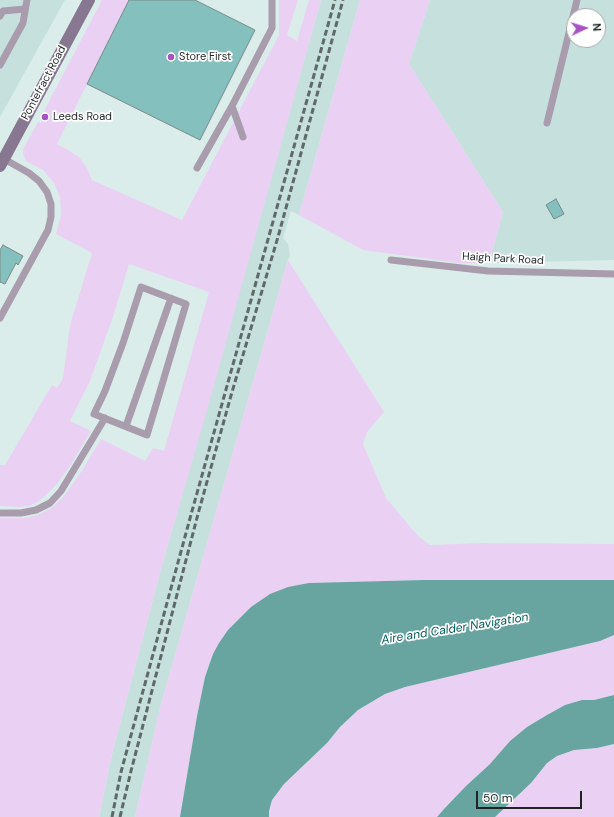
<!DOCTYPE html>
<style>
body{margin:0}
#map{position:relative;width:614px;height:817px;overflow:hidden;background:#dbedeb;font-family:"DM Sans",sans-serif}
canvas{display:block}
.north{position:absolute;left:566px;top:8px;width:40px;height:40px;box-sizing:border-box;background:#fff;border:1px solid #a5a8a8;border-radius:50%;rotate:86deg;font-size:11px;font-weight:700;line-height:16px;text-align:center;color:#1f2525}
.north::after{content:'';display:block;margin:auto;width:14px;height:18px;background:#a654c4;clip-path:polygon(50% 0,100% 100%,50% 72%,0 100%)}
.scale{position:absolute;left:476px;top:791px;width:106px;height:18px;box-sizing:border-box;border:2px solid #1f2525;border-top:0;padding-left:5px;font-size:12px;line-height:14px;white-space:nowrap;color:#1f2525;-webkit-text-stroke:3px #fff;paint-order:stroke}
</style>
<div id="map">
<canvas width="614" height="817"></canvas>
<div class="north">N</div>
<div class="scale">50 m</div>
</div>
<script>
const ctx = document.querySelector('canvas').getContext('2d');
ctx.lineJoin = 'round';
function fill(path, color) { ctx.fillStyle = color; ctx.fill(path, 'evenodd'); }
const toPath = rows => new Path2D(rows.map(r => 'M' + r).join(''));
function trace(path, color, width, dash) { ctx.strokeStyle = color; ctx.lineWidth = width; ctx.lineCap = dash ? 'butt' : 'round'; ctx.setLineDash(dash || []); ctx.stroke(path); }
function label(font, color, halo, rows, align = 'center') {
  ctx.font = font + ' "DM Sans",sans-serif'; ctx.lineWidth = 3.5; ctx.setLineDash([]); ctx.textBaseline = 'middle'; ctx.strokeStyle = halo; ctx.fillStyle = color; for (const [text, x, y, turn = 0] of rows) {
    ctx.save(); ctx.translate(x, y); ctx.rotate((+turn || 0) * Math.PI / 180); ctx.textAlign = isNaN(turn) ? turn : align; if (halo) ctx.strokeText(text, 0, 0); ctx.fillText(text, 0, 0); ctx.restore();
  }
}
fill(toPath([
 [0,0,65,0,0,117],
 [321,0,360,0,299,215,291,211,283,238,288,244,289,250,290,255,288,260,161,704,135,817,99,817,112,754,162,565,181,499,243,217,263,207],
 [430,0,614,0,614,260,489,263,503,212,409,64],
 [574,16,598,16,598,40,574,40]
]), '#c6e0de');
fill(toPath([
 [102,0,129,0,57,144,68,150,79,157,87,168,92,180,182,220,279,35,279,0,298,0,287,35,297,41,309,0,321,0,208,407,162,565,112,754,99,817,0,817,0,518,26,518,40,514,53,507,64,496,79,475,101,439,145,461,153,448,164,451,209,292,129,264,113,317,90,381,70,421,91,431,70,466,57,484,46,495,38,502,29,506,18,507,0,506,0,465,5,465,52,385,57,388,63,378,70,325,92,253,56,234,61,215,60,198,54,183,43,170,26,161,23,154,23,149,38,122,41,123,46,112,44,111],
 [360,0,430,0,409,64,503,212,489,263,459,263,363,250,299,215],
 [288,260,384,412,367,432,363,444,386,498,418,536,430,545,481,543,614,544,614,580,424,580,309,583,213,654,205,677,197,716,180,817,135,817,161,704],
 [614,635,614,695,594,700,582,700,565,705,547,715,527,727,510,741,490,764,466,786,444,809,437,817,269,817,269,811,272,800,284,784,327,743,340,727,358,710,385,694,405,687,600,641],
 [614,744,614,817,495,817,531,783,547,763,557,756,574,750,597,748]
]), '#ead1f4');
fill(toPath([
 [424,580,614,580,614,635,600,641,405,687,385,694,358,710,340,727,327,743,284,784,272,800,269,811,269,817,180,817,197,716,205,677,213,654,219,643,228,630,251,607,270,594,288,587,309,583],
 [614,695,614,744,597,748,574,750,557,756,547,763,531,783,495,817,437,817,444,809,466,786,490,764,510,741,527,727,547,715,565,705,582,700,594,700]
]), '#68a4a0');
const building = toPath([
 [129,0,195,0,255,30,200,140,87,84,129,0],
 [556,199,564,214,554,219,546,205,556,199],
 [3,245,23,256,18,265,16,263,5,284,0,282,0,250,3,245]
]);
fill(building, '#84c0bd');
trace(building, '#7a8a89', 1);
trace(toPath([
 [0,16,3,11,25,9],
 [0,65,23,23,27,0],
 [232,106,243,137],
 [547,123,577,0],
 [197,168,232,106,272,28,272,0],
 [391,260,488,271,614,274],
 [141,287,186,304,147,435,94,414,105,391,123,343,141,287],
 [0,318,48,230,51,217,51,204,47,192,39,181,29,173,4,159],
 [126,426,171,298],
 [0,513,21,513,36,510,50,503,61,491,105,418]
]), '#a89cad', 7);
trace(toPath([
 [0,166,89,0]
]), '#887790', 12);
trace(toPath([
 [112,817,121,772,192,511,335,0],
 [120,817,131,771,198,514,232,392,278,237,343,0]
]), '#5f6968', 3, [6, 3]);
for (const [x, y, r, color] of [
 [171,57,4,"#a654c4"],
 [45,117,4,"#a654c4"]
]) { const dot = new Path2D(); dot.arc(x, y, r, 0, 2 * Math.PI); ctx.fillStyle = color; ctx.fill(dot); trace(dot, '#fff', 1.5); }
label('11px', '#1f2525', '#fff', [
 ["Store First",179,57],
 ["Leeds Road",53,117]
], 'left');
label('11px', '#1f2525', '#fff', [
 ["Pontefract Road",44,83,-62],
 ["Haigh Park Road",503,259,3]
]);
label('italic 12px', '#005c59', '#fff', [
 ["Aire and Calder Navigation",455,629,-9]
]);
</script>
